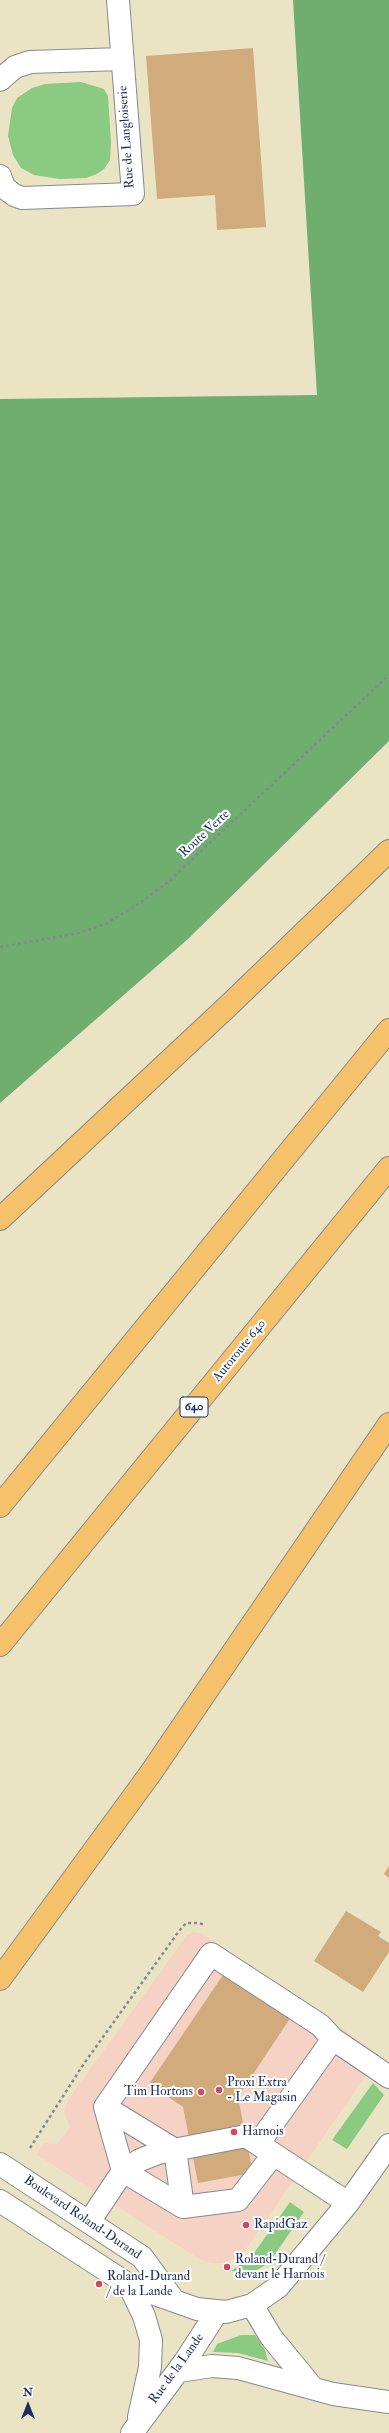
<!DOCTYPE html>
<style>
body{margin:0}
#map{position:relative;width:389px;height:2433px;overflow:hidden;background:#ebe4c4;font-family:"IM FELL Double Pica",serif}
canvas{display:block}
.north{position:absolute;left:8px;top:2385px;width:40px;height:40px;-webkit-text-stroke:3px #fff;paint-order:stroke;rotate:0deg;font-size:11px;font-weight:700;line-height:16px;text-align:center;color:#1b2f5e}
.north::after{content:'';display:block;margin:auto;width:14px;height:18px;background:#1b2f5e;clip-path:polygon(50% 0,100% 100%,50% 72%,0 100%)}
</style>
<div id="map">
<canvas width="389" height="2433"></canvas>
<div class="north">N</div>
</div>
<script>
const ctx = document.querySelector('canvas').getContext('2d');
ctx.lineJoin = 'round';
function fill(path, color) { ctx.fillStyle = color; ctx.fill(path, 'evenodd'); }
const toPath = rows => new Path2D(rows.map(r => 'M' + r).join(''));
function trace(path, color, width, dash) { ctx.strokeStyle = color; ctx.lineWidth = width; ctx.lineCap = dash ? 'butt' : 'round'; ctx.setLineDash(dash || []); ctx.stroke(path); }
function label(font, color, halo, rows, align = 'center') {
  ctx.font = font + ' "IM FELL Double Pica",serif'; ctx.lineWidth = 4; ctx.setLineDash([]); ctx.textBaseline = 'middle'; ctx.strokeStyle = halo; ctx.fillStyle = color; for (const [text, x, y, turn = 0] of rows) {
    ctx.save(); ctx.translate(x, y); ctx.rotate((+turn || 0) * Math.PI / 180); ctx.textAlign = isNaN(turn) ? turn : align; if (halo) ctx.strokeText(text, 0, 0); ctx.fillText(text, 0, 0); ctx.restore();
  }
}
fill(toPath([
 [193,1932,201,1933,380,2055,244,2252,234,2259,221,2263,211,2263,199,2259,36,2154,44,2143,57,2144,70,2127,64,2112,68,2100,187,1935]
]), '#f6d2c5');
fill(toPath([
 [81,82,104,89,108,96,111,142,110,160,104,169,97,174,86,178,59,179,34,175,21,168,13,155,8,136,12,108,17,98,32,88,45,84],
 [373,2083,384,2095,347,2149,332,2140],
 [290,2202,304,2212,269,2263,252,2273,231,2271,246,2261,254,2253],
 [241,2335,255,2335,265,2350,268,2361,238,2353,213,2352,217,2344]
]), '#8aca81');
fill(toPath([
 [293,0,389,0,389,741,188,939,0,1103,0,399,317,395]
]), '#6fae6f');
fill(toPath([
 [253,48,266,227,217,230,215,195,157,199,146,56],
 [389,1866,389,1878,384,1874],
 [346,1911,381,1932,378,1936,389,1943,389,1952,363,1992,314,1961],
 [225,1972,291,2017,238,2097,253,2173,198,2183,183,2107,149,2084]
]), '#d1ab7c');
const minor = toPath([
 [0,80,15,67,30,62,122,59],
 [0,176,4,187,14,195,22,198,133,194,118,0],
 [105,2107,175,2150,183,2207],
 [258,2144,333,2039,389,2077],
 [273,2155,238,2200,183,2207,123,2171,105,2107,211,1954,320,2025,333,2039],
 [0,2164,142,2257,172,2298],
 [0,2201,129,2285,197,2309,226,2312,252,2305,278,2287,348,2203,389,2145],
 [89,2222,123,2171,140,2160,158,2153,246,2136,348,2203],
 [129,2285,144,2316,151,2340,150,2367,139,2417],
 [252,2305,271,2337,312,2387],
 [179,2371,212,2366,238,2368,333,2394,389,2402],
 [132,2433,186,2360,217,2312]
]);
const highway = toPath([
 [0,1219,228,1006,389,851],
 [0,1506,389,1030],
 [0,1645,389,1168],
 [0,1979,150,1774,389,1424]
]);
trace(minor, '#838a91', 24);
trace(highway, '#838a91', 24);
trace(toPath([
 [0,947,79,933,105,924,137,905,167,883,389,675],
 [30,2148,83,2065,179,1931,186,1923,199,1923,205,1925]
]), '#838a91', 2.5, [3, 3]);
trace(minor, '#fff', 22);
trace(highway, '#f6c16b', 22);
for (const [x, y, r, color] of [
 [219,2090,4,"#d1495b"],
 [201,2092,4,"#d1495b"],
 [234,2132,4,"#d1495b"],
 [246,2225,4,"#d1495b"],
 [227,2267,4,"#d1495b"],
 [99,2284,4,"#d1495b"]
]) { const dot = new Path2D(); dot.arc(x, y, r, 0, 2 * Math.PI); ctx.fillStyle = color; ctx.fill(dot); trace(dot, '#fff', 1.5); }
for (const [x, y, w] of [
 [194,1407,28]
]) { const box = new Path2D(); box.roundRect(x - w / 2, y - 10, w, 20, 3); ctx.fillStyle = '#fff'; ctx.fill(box); trace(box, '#1b2f5e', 1); }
label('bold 12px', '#1b2f5e', null, [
 ["640",194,1407]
]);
label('13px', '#1b2f5e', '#fff', [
 ["Rue de Langloiserie",127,137,-94],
 ["Route Verte",205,834,-43],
 ["Autoroute 640",240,1351,-51],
 ["Boulevard Roland-Durand",82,2218,34],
 ["Rue de la Lande",177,2369,-54]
]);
label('13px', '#1b2f5e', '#fff', [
 ["Proxi Extra",227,2083],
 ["- Le Magasin",227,2098],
 ["Tim Hortons",193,2092,"right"],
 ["Harnois",242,2132],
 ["RapidGaz",254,2225],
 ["Roland-Durand /",235,2260],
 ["devant le Harnois",235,2275],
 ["Roland-Durand",107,2277],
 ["/ de la Lande",107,2292]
], 'left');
</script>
